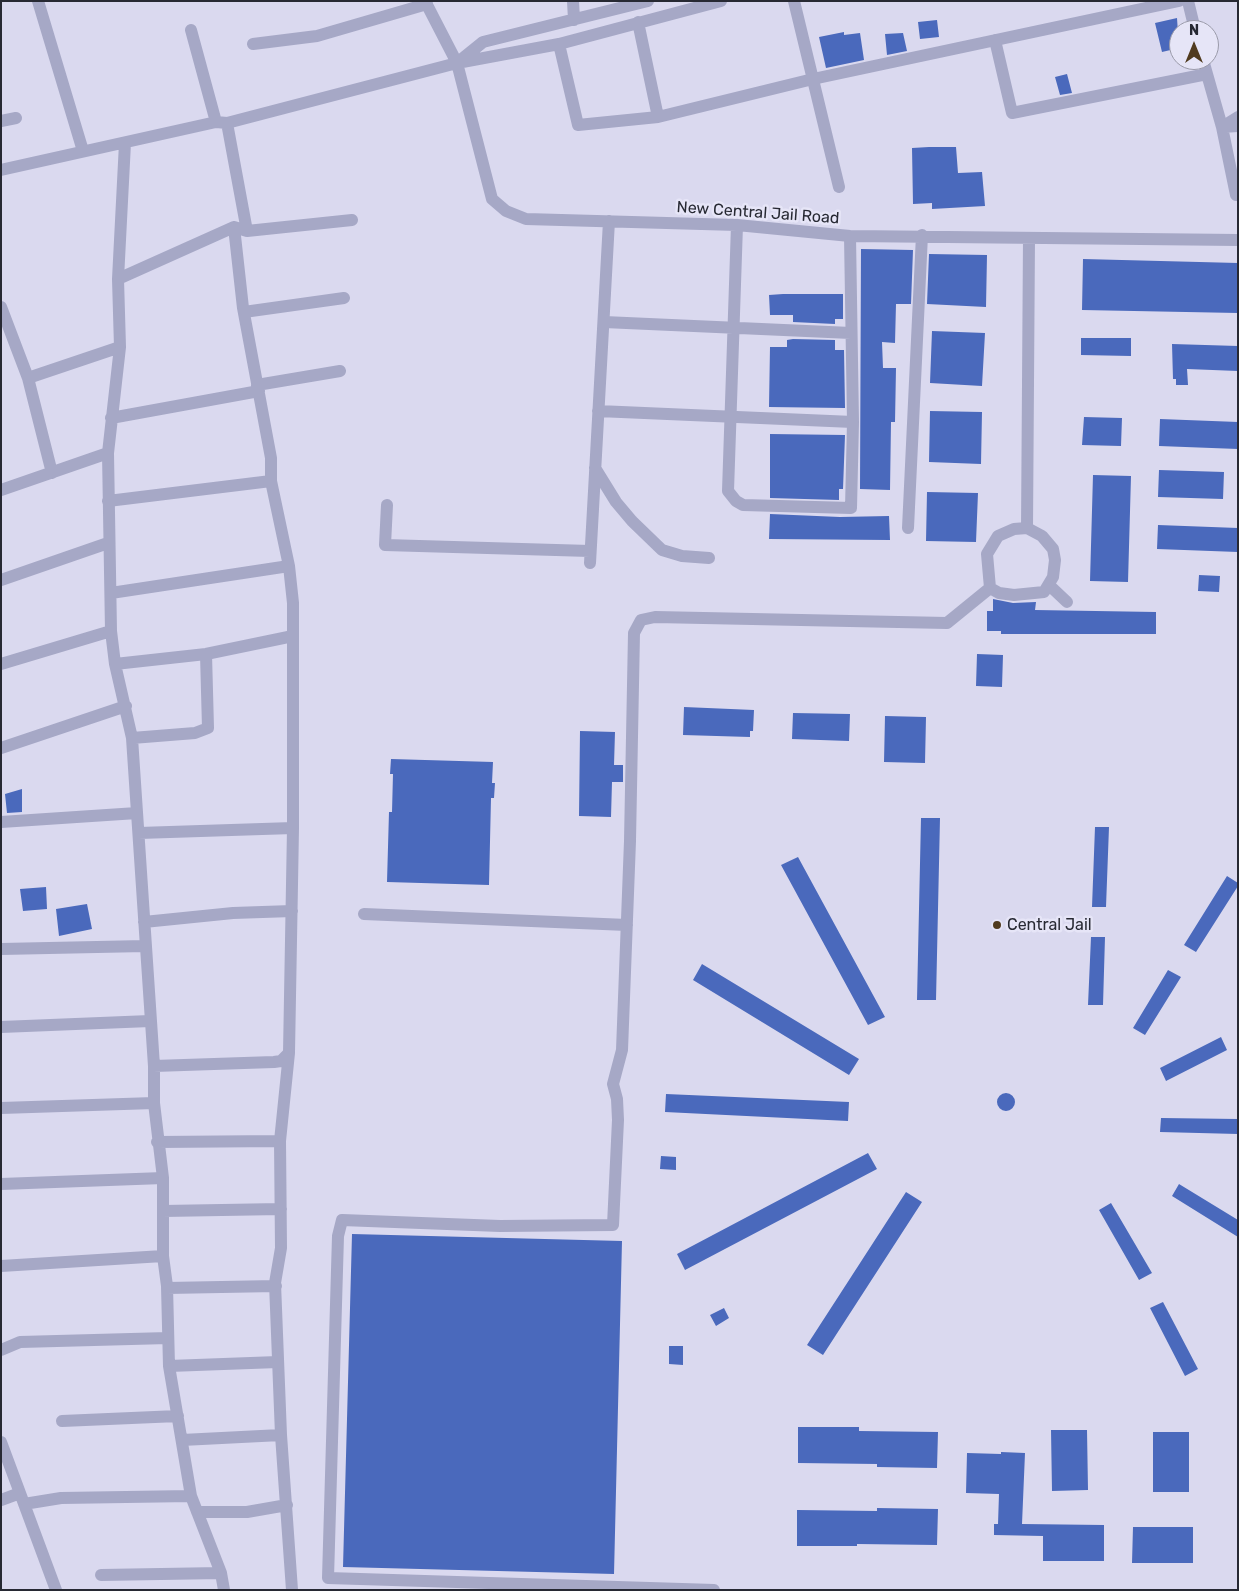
<!DOCTYPE html>
<style>
body{margin:0}
#map{position:relative;width:1239px;height:1591px;overflow:hidden;background:#dad9ef;font-family:Rubik,sans-serif}
canvas{display:block}
.frame{position:absolute;inset:0;border:2px solid #272933;pointer-events:none}
.north{position:absolute;left:1169px;top:20px;width:50px;height:50px;box-sizing:border-box;background:#e6e5f7;border:1px solid #9a9aa9;border-radius:50%;rotate:0deg;font-size:14px;font-weight:700;line-height:20px;text-align:center;color:#272933}
.north::after{content:'';display:block;margin:auto;width:18px;height:22px;background:#513b1f;clip-path:polygon(50% 0,100% 100%,50% 72%,0 100%)}
</style>
<div id="map">
<canvas width="1239" height="1591"></canvas>
<div class="frame"></div>
<div class="north">N</div>
</div>
<script>
const ctx = document.querySelector('canvas').getContext('2d');
ctx.lineJoin = 'round';
function fill(path, color) { ctx.fillStyle = color; ctx.fill(path, 'evenodd'); }
const toPath = rows => new Path2D(rows.map(r => 'M' + r).join(''));
function trace(path, color, width, dash) { ctx.strokeStyle = color; ctx.lineWidth = width; ctx.lineCap = dash ? 'butt' : 'round'; ctx.setLineDash(dash || []); ctx.stroke(path); }
function label(font, color, halo, rows, align = 'center') {
  ctx.font = font + ' Rubik,sans-serif'; ctx.lineWidth = 5; ctx.setLineDash([]); ctx.textBaseline = 'middle'; ctx.strokeStyle = halo; ctx.fillStyle = color; for (const [text, x, y, turn = 0] of rows) {
    ctx.save(); ctx.translate(x, y); ctx.rotate((+turn || 0) * Math.PI / 180); ctx.textAlign = isNaN(turn) ? turn : align; if (halo) ctx.strokeText(text, 0, 0); ctx.fillText(text, 0, 0); ctx.restore();
  }
}
fill(toPath([
 [1177,18,1179,48,1162,52,1155,23],
 [937,20,939,37,920,39,918,22],
 [844,32,844,35,860,33,864,60,826,68,819,37],
 [903,33,907,51,887,55,885,34],
 [1067,74,1072,93,1060,95,1055,77],
 [929,147,956,147,958,173,982,172,985,206,932,209,932,203,913,204,912,148],
 [861,249,913,250,911,304,896,304,895,343,882,342,883,368,896,368,895,422,891,422,890,490,860,489],
 [929,254,987,255,986,307,927,304],
 [1083,259,1238,263,1238,313,1082,310],
 [783,294,843,294,843,319,835,319,835,324,793,322,793,315,770,315,769,295],
 [932,331,985,333,982,386,930,383],
 [1081,338,1131,338,1131,356,1081,355],
 [793,339,835,340,835,350,844,350,845,408,769,407,770,347,787,347,787,340],
 [1172,344,1238,346,1238,371,1187,369,1188,385,1176,385,1176,379,1173,379],
 [930,411,982,412,981,464,929,462],
 [1084,417,1122,418,1121,446,1082,445],
 [1160,419,1238,422,1238,449,1159,446],
 [770,434,845,435,843,489,839,489,839,500,770,498],
 [1159,470,1224,472,1223,499,1158,497],
 [1093,475,1131,476,1128,582,1090,581],
 [927,492,978,493,976,542,926,541],
 [770,514,840,517,889,516,890,540,769,539],
 [1158,525,1238,528,1238,552,1157,549],
 [1199,575,1220,576,1219,592,1198,591],
 [993,599,1013,603,1036,602,1035,610,1156,612,1156,634,1001,634,1001,631,987,631,987,611,993,611],
 [977,654,1003,655,1002,687,976,686],
 [684,707,754,710,753,731,750,731,750,737,683,735],
 [793,713,850,714,849,741,792,739],
 [885,716,926,717,925,763,884,762],
 [580,731,615,732,614,765,623,765,623,782,612,782,611,817,579,816],
 [391,759,493,762,492,783,495,783,494,798,491,798,489,885,387,882,389,812,392,812,393,774,390,774],
 [22,789,22,812,7,813,5,794],
 [921,818,940,818,936,1000,917,1000],
 [1095,827,1109,827,1106,907,1092,907],
 [798,857,885,1017,868,1025,781,865],
 [1227,876,1238,883,1238,886,1196,952,1184,945],
 [46,887,47,909,23,911,20,889],
 [87,904,92,929,59,936,56,909],
 [1091,937,1105,937,1103,1005,1088,1005],
 [702,964,859,1059,849,1075,693,980],
 [1168,970,1181,977,1145,1035,1133,1028],
 [1221,1037,1227,1050,1166,1081,1160,1068],
 '997 1102a9 9 0 1 1 18 0a9 9 0 1 1-18 0Z',
 [666,1094,849,1102,848,1121,665,1112],
 [1161,1118,1238,1119,1238,1134,1160,1132],
 [868,1153,877,1169,685,1270,677,1254],
 [661,1156,676,1157,676,1170,660,1169],
 [1179,1184,1238,1220,1238,1237,1172,1196],
 [906,1192,922,1202,823,1355,807,1345],
 [1111,1203,1152,1273,1139,1280,1099,1210],
 [352,1234,622,1241,614,1574,343,1567],
 [1163,1302,1198,1369,1185,1376,1150,1308],
 [724,1308,729,1318,716,1326,710,1315],
 [669,1346,683,1346,683,1365,669,1364],
 [798,1427,859,1427,859,1431,938,1432,937,1468,877,1467,877,1464,798,1463],
 [1051,1430,1087,1430,1088,1490,1052,1491],
 [1153,1432,1189,1432,1189,1492,1153,1492],
 [1001,1452,1025,1453,1022,1524,1104,1525,1104,1561,1043,1561,1043,1536,994,1535,994,1524,998,1524,999,1494,966,1493,967,1453,1001,1454],
 [877,1508,938,1509,937,1545,857,1544,857,1546,797,1546,797,1510,877,1511],
 [1133,1527,1193,1527,1193,1563,1132,1563]
]), '#4a69bc');
trace(toPath([
 [38,1,83,151],
 [425,1,457,63,492,199,506,211,526,219,737,225,850,236,1238,240],
 [573,1,574,20],
 [794,1,839,187],
 [1188,1,1195,30],
 [638,22,658,117],
 [191,30,216,122],
 [995,40,1012,113,1207,74],
 [253,44,317,36,427,4],
 [559,44,578,125,658,117,813,79,1179,1],
 [1203,60,1222,127,1236,195],
 [457,63,483,42,648,1],
 [1238,117,1222,127,1238,126],
 [1,121,16,118],
 [227,123,247,231,234,227,243,308,271,458,271,481,289,566,293,603,293,828,289,1053,280,1141,281,1248,275,1283,281,1435,292,1590],
 [125,143,118,279,120,347,108,453,111,631,115,664,132,738,154,1066,154,1103,163,1178,163,1256,167,1286,169,1366,191,1496,221,1573,224,1590],
 [1,170,216,122,227,123,457,63,559,44,721,1],
 [737,225,728,491,736,501,743,505,851,508,853,422,850,236],
 [247,231,352,220],
 [118,279,234,227],
 [1,307,28,378,52,473],
 [244,312,344,298],
 [604,322,851,333],
 [28,378,120,347],
 [257,385,340,371],
 [598,411,853,422],
 [111,418,259,391],
 [595,468,616,502,632,521,662,550,682,556,709,558],
 [1,490,108,453],
 [108,501,271,481],
 [387,505,385,545,590,551],
 [908,528,922,235],
 [1027,528,1029,238],
 [590,563,609,221],
 [1,580,108,543],
 [1049,585,1067,602],
 [111,593,289,566],
 [1,664,111,631],
 [115,664,206,654,293,636],
 [132,738,195,733,208,728,206,654],
 [1,748,126,706],
 [1,822,137,813],
 [139,833,293,828],
 [364,914,627,925],
 [144,922,233,913,292,911],
 [1,949,145,946],
 [1,1027,150,1021],
 [154,1066,274,1062,281,1061,289,1053],
 [1,1108,154,1103],
 [157,1142,280,1141],
 [1,1184,163,1178],
 [163,1211,281,1209],
 [1,1266,163,1256],
 [167,1288,276,1286],
 [1,1350,20,1342,168,1338],
 [169,1366,278,1362],
 [62,1421,178,1416],
 [182,1440,281,1435],
 [1,1442,20,1493,1,1500],
 [20,1493,56,1590],
 [24,1504,61,1498,191,1496],
 [197,1512,247,1512,287,1505],
 [101,1575,221,1573],
 [714,1590,328,1578,338,1236,342,1220,500,1226,613,1225,618,1120,617,1099,613,1084,622,1050,630,841,634,633,641,620,655,617,947,623,990,588,987,554,998,536,1014,529,1027,528,1042,536,1053,549,1055,560,1053,577,1044,592,1014,595,999,593,990,588]
]), '#a6a8c6', 12);
for (const [x, y, r, color] of [
 [997,925,5,"#513b1f"]
]) { const dot = new Path2D(); dot.arc(x, y, r, 0, 2 * Math.PI); ctx.fillStyle = color; ctx.fill(dot); trace(dot, '#e6e5f7', 2); }
label('16px', '#272933', '#e6e5f7', [
 ["New Central Jail Road",758,213,4]
]);
label('16px', '#272933', '#e6e5f7', [
 ["Central Jail",1007,925]
], 'left');
</script>
